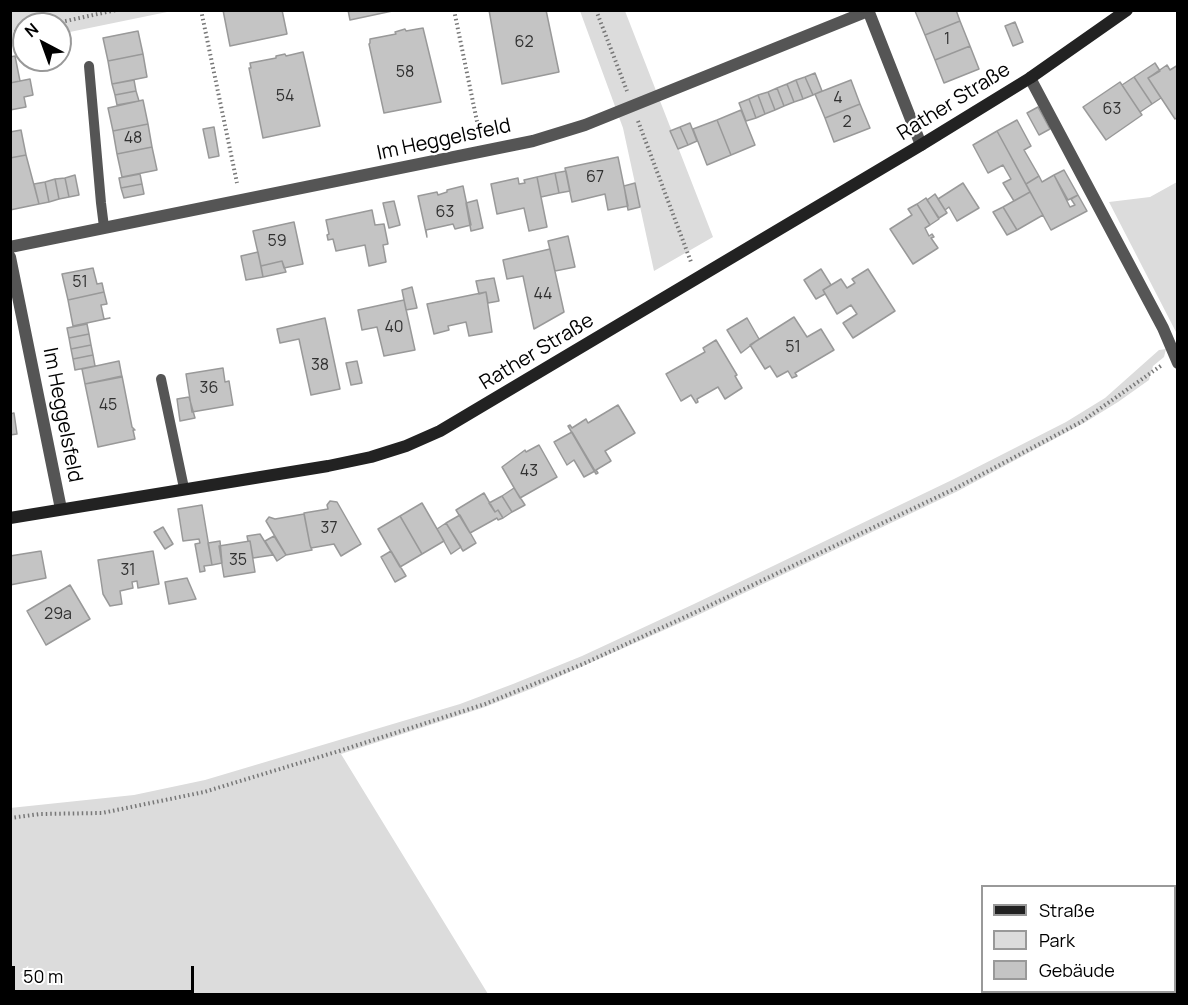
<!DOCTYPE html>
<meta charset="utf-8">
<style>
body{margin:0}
#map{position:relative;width:1188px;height:1005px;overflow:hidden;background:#fff;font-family:Manrope,sans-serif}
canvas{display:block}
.frame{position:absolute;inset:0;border:12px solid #000;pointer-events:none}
.legend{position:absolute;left:981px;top:885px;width:195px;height:108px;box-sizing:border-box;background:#fff;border:2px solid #999;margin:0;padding:8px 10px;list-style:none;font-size:18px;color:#000}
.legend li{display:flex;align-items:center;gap:12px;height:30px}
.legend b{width:30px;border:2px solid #999}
.north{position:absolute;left:12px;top:12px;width:60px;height:60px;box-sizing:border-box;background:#fff;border:2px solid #999;border-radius:50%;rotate:319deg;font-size:16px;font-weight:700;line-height:24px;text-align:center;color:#000}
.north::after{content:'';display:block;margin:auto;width:21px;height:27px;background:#000;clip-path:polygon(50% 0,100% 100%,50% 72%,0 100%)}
.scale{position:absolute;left:12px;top:966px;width:182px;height:27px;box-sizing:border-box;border:3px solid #000;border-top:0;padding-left:8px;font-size:18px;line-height:21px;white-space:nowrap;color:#000;-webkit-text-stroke:4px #fff;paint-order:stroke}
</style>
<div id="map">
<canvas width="1188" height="1005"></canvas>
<div class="frame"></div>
<ul class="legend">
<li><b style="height:8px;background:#222"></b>Straße</li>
<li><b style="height:16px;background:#dcdcdc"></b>Park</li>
<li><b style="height:16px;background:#c4c4c4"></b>Gebäude</li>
</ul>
<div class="north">N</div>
<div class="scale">50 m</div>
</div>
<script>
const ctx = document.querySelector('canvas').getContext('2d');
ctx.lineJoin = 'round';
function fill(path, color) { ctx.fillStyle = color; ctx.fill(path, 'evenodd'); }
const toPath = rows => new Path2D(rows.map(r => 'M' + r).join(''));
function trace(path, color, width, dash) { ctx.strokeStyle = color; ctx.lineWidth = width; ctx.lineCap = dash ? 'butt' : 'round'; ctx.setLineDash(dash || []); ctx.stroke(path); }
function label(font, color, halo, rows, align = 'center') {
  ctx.font = font + ' Manrope,sans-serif'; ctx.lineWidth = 4.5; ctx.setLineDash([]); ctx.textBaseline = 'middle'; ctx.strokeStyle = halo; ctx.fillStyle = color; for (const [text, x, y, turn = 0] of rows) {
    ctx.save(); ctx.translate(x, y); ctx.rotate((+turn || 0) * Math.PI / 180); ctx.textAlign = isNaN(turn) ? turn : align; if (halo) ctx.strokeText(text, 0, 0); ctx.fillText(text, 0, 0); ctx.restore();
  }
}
fill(toPath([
 [10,11,11,10,172,11,60,34,60,24,24,24,24,42,11,44],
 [580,11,625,11,713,237,654,271,623,128],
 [1177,182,1178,331,1176,332,1109,202,1150,197],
 [1166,349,1164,357,1153,366,1149,380,1118,402,1084,423,958,491,698,615,536,687,485,707,341,754,488,994,11,994,10,808,134,795,205,780,460,704,513,684,582,656,694,604,954,479,1066,422,1105,398,1159,350]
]), '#dcdcdc');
const building = toPath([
 [223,10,282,10,287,34,230,46,223,10],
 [348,10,397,10,350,20,348,10],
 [489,10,546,10,559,72,502,84,489,10],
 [956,10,960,21,925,35,915,11,956,10],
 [960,21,970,46,935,60,925,35,960,21],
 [1015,22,1023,42,1013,46,1005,26,1015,22],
 [423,28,441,102,384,113,369,44,370,43,370,39,396,34,395,32,405,29,406,31,423,28],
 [138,31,143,54,108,61,103,38,138,31],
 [970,46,979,69,944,83,935,60,970,46],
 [303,52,320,126,263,138,249,68,251,68,250,63,276,58,276,56,285,54,286,56,303,52],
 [143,54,147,77,112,84,108,61,143,54],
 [15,56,20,81,10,83,10,57,15,56],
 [1155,63,1160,71,1148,78,1161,98,1152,104,1134,77,1155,63],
 [1167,65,1170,70,1178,65,1178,117,1175,119,1148,78,1167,65],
 [815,73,822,91,813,95,805,77,815,73],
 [805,77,813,95,803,99,796,80,805,77],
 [1134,77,1152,104,1140,112,1122,85,1134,77],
 [30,79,33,95,24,97,26,107,10,110,10,83,30,79],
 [134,80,136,91,115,95,112,84,134,80],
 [796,80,803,99,794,102,787,84,796,80],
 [851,80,860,104,825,118,815,94,851,80],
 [1120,82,1142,115,1106,140,1083,107,1120,82],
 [787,84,794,102,784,106,777,88,787,84],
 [777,88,784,106,775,110,768,92,777,88],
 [136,91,139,101,117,105,115,95,136,91],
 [768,92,775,110,765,114,758,95,768,92],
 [758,95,765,114,756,118,749,99,758,95],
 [749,99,756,118,746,121,739,103,749,99],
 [143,100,148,124,113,131,108,108,143,100],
 [860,104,870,128,834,142,825,118,860,104],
 [1038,107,1050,129,1039,135,1027,113,1038,107],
 [741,110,755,145,731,155,717,120,741,110],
 [717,120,731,155,707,165,693,129,717,120],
 [1017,120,1031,146,1024,150,1039,176,1026,184,997,131,1017,120],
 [690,123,697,141,688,145,680,127,690,123],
 [148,124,152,147,117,154,113,131,148,124],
 [214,127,219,156,209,158,203,129,214,127],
 [680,127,688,145,678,149,670,131,680,127],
 [21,130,26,155,10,158,10,132,21,130],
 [997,131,1030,192,1014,201,1003,183,1011,179,1003,165,988,173,973,145,997,131],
 [152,147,157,170,122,177,117,154,152,147],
 [26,155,39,204,10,210,10,158,26,155],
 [618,157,628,206,608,210,605,194,572,202,565,168,618,157],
 [1064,170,1078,195,1068,200,1054,175,1064,170],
 [566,171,570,191,559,193,555,173,566,171],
 [555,173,559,193,541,197,537,177,555,173],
 [140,174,142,184,121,188,119,178,140,174],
 [75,175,79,195,69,197,65,178,75,175],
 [1054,175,1070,207,1075,205,1071,199,1078,195,1087,211,1051,230,1026,184,1039,176,1042,182,1054,175],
 [537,177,547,227,529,231,524,208,497,214,491,184,518,178,519,184,525,183,524,180,537,177],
 [65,178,69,197,59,199,55,179,65,178],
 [55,179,59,199,49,202,45,182,55,179],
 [45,182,49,202,39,204,34,184,45,182],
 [635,183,640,207,628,210,624,186,635,183],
 [963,183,979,208,957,221,949,207,945,210,938,199,963,183],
 [142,184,144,194,124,198,121,188,142,184],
 [463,186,471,225,455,229,453,224,426,230,427,237,418,196,437,192,438,195,447,192,447,190,463,186],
 [1030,192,1043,215,1017,230,1003,207,1030,192],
 [935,194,947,213,939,218,927,200,935,194],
 [926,198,939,219,930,225,917,204,926,198],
 [477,200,483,228,471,231,466,203,477,200],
 [394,201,400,225,389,228,383,203,394,201],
 [917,204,930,225,925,228,929,236,932,234,934,237,931,238,938,248,913,264,890,229,912,215,908,209,917,204],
 [1003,207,1017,230,1007,235,993,212,1003,207],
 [372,210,375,225,384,224,388,244,383,245,386,262,369,266,365,245,336,251,333,239,328,240,327,235,329,234,326,220,372,210],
 [294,222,303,264,284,268,282,261,261,266,253,231,294,222],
 [568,236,575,267,555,271,548,241,568,236],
 [550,249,564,312,534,329,523,276,507,279,503,260,550,249],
 [258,252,263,277,246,280,241,256,258,252],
 [282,261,286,272,263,277,261,266,282,261],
 [93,268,97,284,102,283,104,292,68,300,62,274,93,268],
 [821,269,831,285,823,290,825,294,816,299,804,280,821,269],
 [868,269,895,311,853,338,843,323,857,314,851,305,837,314,823,290,841,279,847,288,855,283,852,279,868,269],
 [494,278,499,301,488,303,486,292,479,294,476,281,494,278],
 [412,287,417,308,406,310,402,290,412,287],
 [104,292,107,304,101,305,104,319,110,318,73,326,68,300,104,292],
 [486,292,492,332,469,336,466,322,448,326,449,330,434,334,427,304,486,292],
 [404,300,415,350,384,356,377,327,362,330,358,310,404,300],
 [794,317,807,337,821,329,834,350,795,373,797,376,792,378,788,371,777,377,770,366,765,369,750,345,794,317],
 [325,318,340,389,311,395,299,339,280,343,277,329,325,318],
 [747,318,759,339,741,353,727,330,747,318],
 [87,324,89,334,69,338,67,328,87,324],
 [89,334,91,345,71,349,69,338,89,334],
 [716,340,737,375,735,376,742,388,725,399,718,387,697,399,698,402,696,403,691,395,681,401,666,374,705,352,703,348,716,340],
 [91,345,93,355,73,359,71,349,91,345],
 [93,355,95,366,75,370,73,359,93,355],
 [119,361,122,377,85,384,82,369,119,361],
 [357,361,362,383,351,385,346,363,357,361],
 [223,368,225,382,229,381,233,405,192,412,186,374,223,368],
 [122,376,132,427,135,430,133,430,135,439,98,447,85,384,122,376],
 [189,397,195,418,180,421,177,399,189,397],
 [618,405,635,433,605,451,611,461,596,470,598,473,596,474,568,426,570,425,572,428,586,419,588,423,618,405],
 [14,413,17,434,10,435,10,414,14,413],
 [572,432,595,471,584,477,574,460,567,465,554,442,572,432],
 [539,445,557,477,520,498,502,467,525,450,526,452,539,445],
 [514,488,525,505,512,512,502,496,514,488],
 [484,493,495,512,498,510,503,518,498,520,497,518,470,533,456,510,484,493],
 [502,496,512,512,503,518,498,510,495,512,489,503,502,496],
 [330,501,337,502,361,544,341,556,334,544,311,548,310,545,304,513,328,509,327,505,330,501],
 [422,503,444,541,422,554,400,516,422,503],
 [202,505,212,565,204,566,205,571,200,572,195,544,200,543,199,539,183,541,178,509,202,505],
 [304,514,310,545,312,550,286,555,266,521,269,517,275,519,304,514],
 [460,515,476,543,463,551,446,523,460,515],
 [400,516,422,554,400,567,378,529,400,516],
 [446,523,461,547,451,554,437,529,446,523],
 [163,527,173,544,165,549,154,532,163,527],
 [260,534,273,555,253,558,250,541,248,541,247,536,260,534],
 [274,536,286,555,277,561,265,541,274,536],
 [220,541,222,563,212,565,208,543,220,541],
 [250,541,255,572,224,577,219,546,250,541],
 [41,551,46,578,10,585,10,556,41,551],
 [153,551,159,584,138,588,137,581,132,582,133,588,120,591,122,604,110,606,103,594,98,560,153,551],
 [391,551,406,576,395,582,381,557,391,551],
 [187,578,196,599,169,604,165,582,187,578],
 [70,585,90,619,46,645,27,611,70,585]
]);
fill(building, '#c4c4c4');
trace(building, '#999', 1.5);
trace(toPath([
 [201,10,237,183],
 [454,10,480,136],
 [596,10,627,91],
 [52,24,116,10],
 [10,33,24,30],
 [638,121,691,262],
 [10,818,40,814,102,813,204,792,339,751,485,704,583,664,698,611,956,488,1081,422,1162,365],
 [1174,935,1178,934],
 [1000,994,1009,992]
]), '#777', 4, [1.5, 3]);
trace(toPath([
 [89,66,101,203,104,227],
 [161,379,184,488]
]), '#555', 10);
trace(toPath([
 [868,10,921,145],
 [1030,78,1163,328,1178,363],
 [10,247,533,141,585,125,868,11],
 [10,257,61,509]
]), '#555', 12);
trace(toPath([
 [10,518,328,466,371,457,406,446,440,431,921,145,1030,78,1127,10]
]), '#222', 12);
label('16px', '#313131', null, [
 ["1",947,40],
 ["62",524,43],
 ["58",405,73],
 ["54",285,97],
 ["4",838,99],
 ["63",1112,110],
 ["2",847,123],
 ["48",133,139],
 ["67",595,178],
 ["63",445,213],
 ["59",277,242],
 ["51",80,283],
 ["44",543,295],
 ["40",394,328],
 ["51",793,348],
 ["38",320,366],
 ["36",209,389],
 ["45",108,406],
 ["43",529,472],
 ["37",329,529],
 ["35",238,561],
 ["31",128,571],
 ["29a",58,615]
]);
label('20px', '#000', '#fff', [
 ["Rather Straße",954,102,-32],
 ["Im Heggelsfeld",444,140,-12],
 ["Rather Straße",537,352,-31],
 ["Im Heggelsfeld",62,415,79]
]);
</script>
